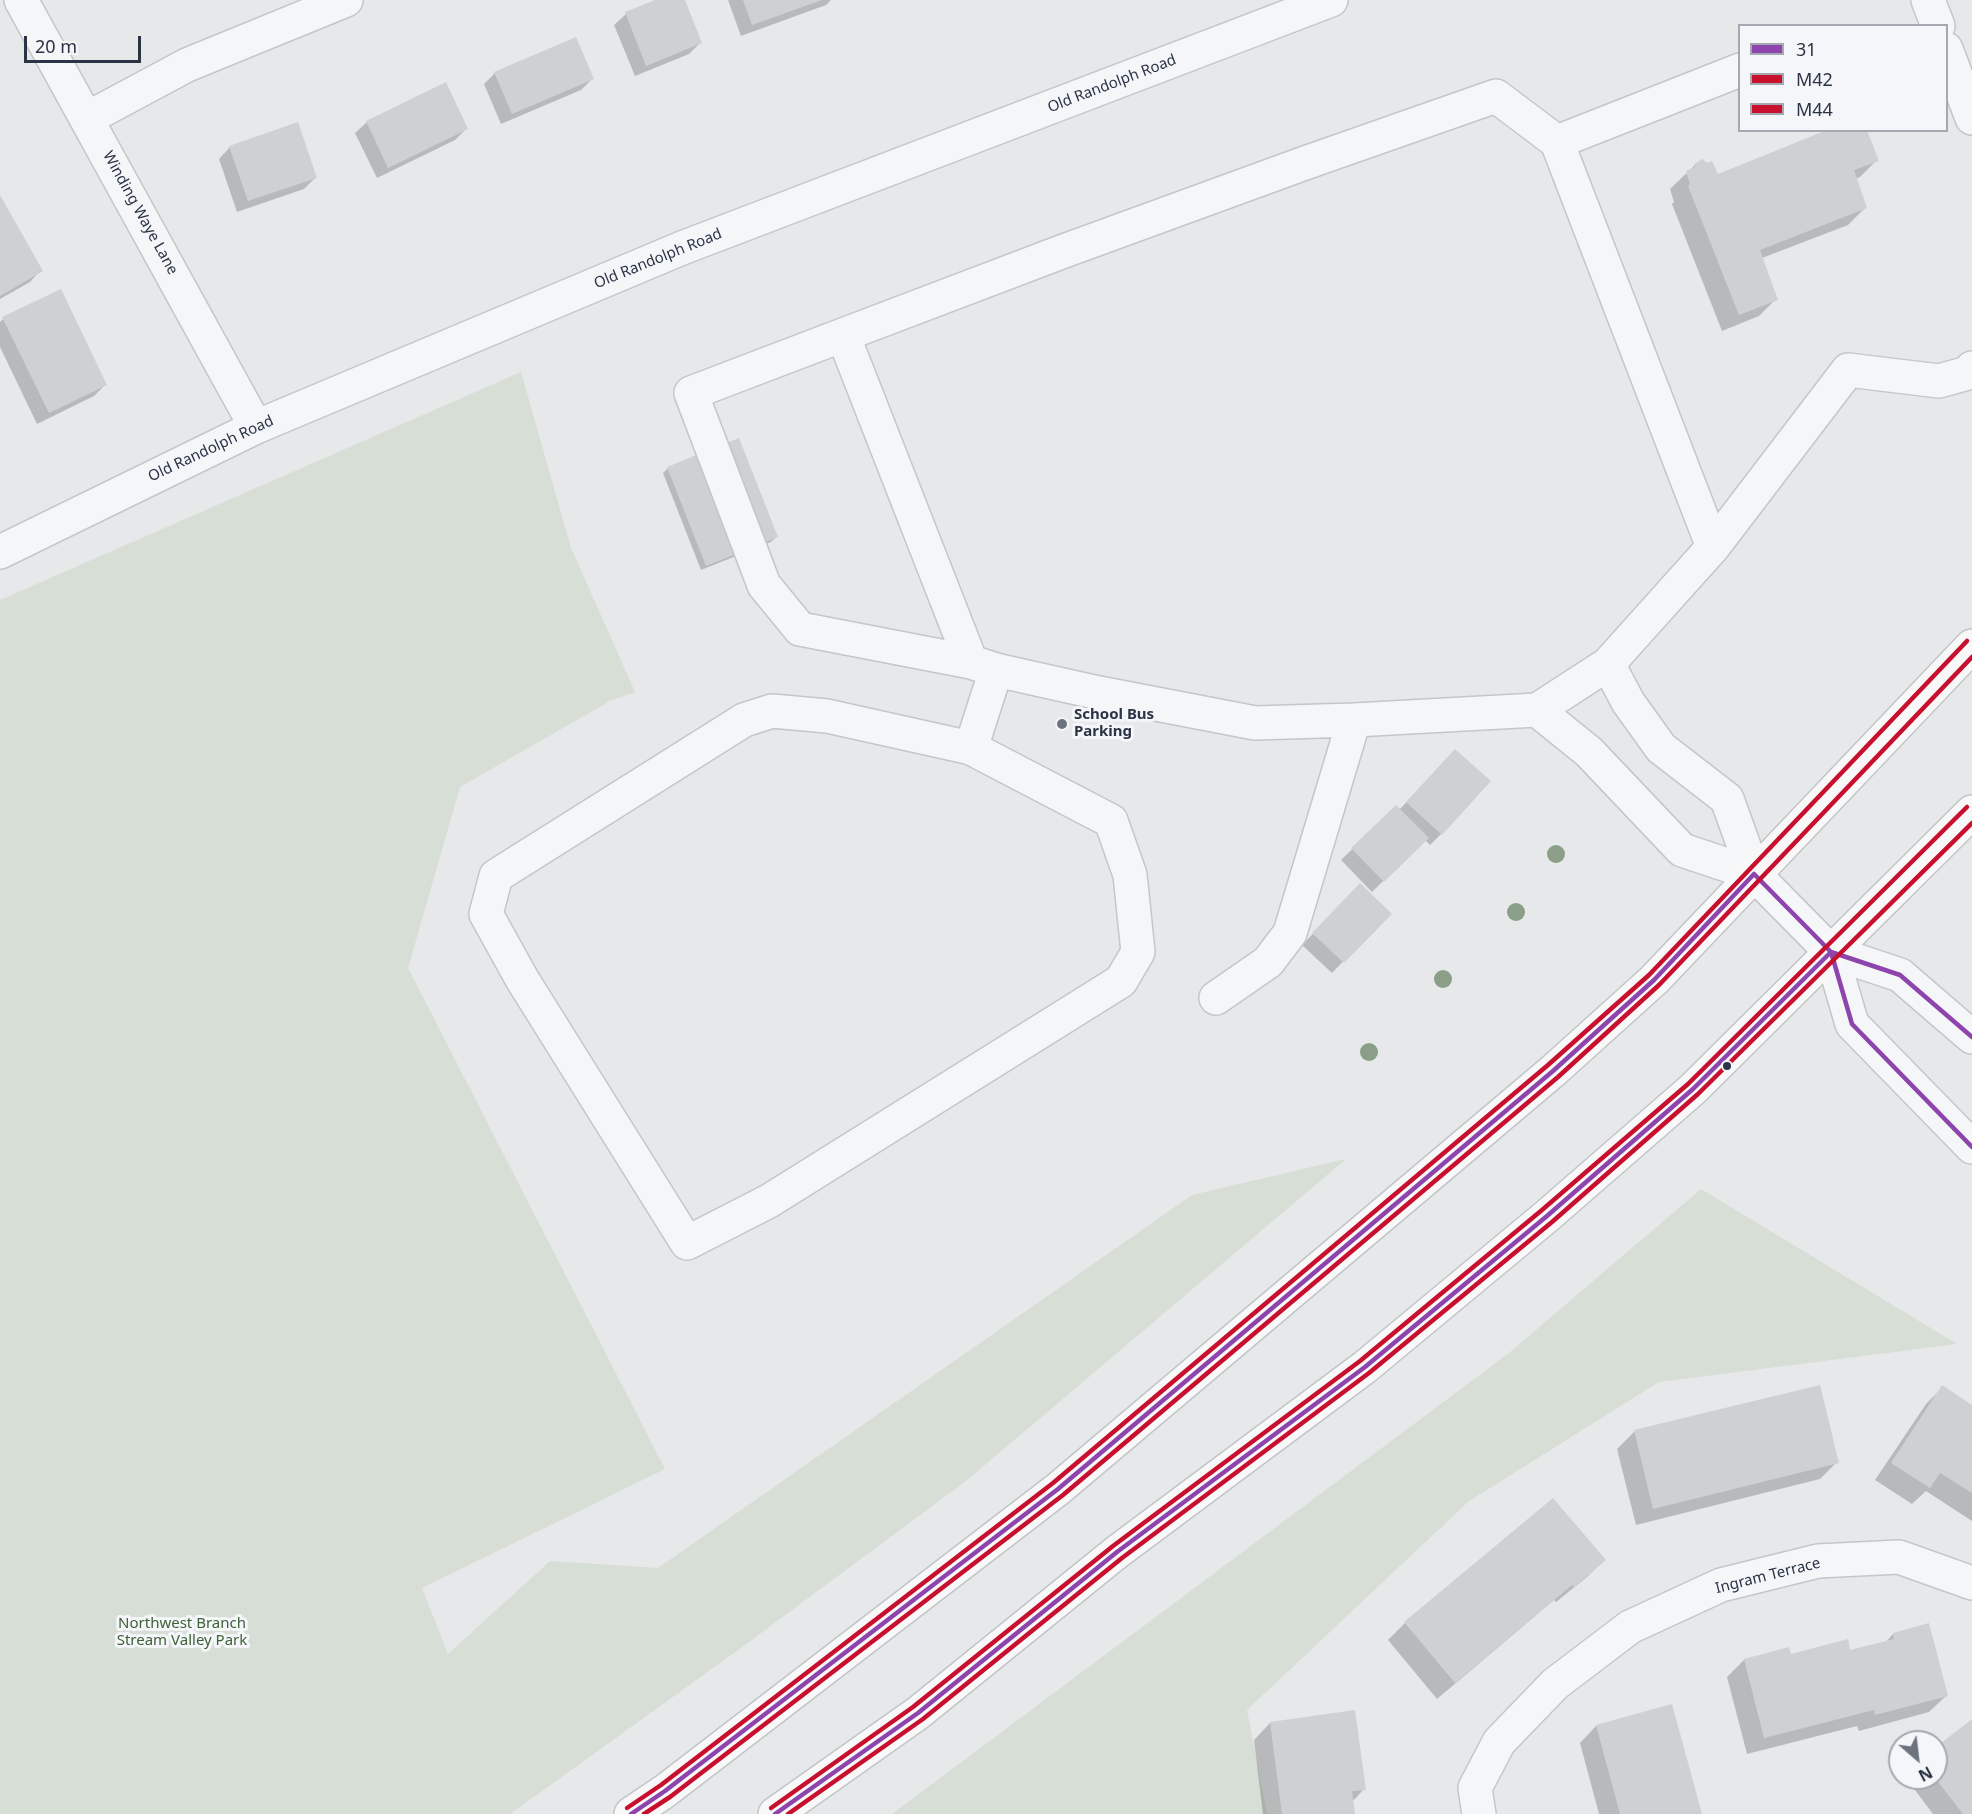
<!DOCTYPE html>
<style>
body{margin:0}
#map{position:relative;width:1972px;height:1814px;overflow:hidden;background:#e6e8ea;font-family:"Noto Sans",sans-serif}
canvas{display:block}
.legend{position:absolute;left:1738px;top:24px;width:210px;height:108px;box-sizing:border-box;background:#f4f6f9;border:2px solid #a4a8b1;margin:0;padding:8px 10px;list-style:none;font-size:18px;color:#2b3445}
.legend li{display:flex;align-items:center;gap:12px;height:30px}
.legend b{width:30px;border:2px solid #a4a8b1}
.north{position:absolute;left:1888px;top:1730px;width:60px;height:60px;box-sizing:border-box;background:#f4f6f9;border:2px solid #a4a8b1;border-radius:50%;rotate:152deg;font-size:16px;font-weight:700;line-height:24px;text-align:center;color:#2b3445}
.north::after{content:'';display:block;margin:auto;width:21px;height:27px;background:#6c737f;clip-path:polygon(50% 0,100% 100%,50% 72%,0 100%)}
.scale{position:absolute;left:24px;top:36px;width:117px;height:27px;box-sizing:border-box;border:3px solid #2b3445;border-top:0;padding-left:8px;font-size:18px;line-height:21px;white-space:nowrap;color:#2b3445;-webkit-text-stroke:4px #f4f6f9;paint-order:stroke}
</style>
<div id="map">
<canvas width="1972" height="1814"></canvas>
<ul class="legend">
<li><b style="height:8px;background:#8e44ad"></b>31</li>
<li><b style="height:8px;background:#c8102e"></b>M42</li>
<li><b style="height:8px;background:#c8102e"></b>M44</li>
</ul>
<div class="north">N</div>
<div class="scale">20 m</div>
</div>
<script>
const ctx = document.querySelector('canvas').getContext('2d');
ctx.lineJoin = 'round';
function fill(path, color) { ctx.fillStyle = color; ctx.fill(path, 'evenodd'); }
const toPath = rows => new Path2D(rows.map(r => 'M' + r).join(''));
function trace(path, color, width, dash) { ctx.strokeStyle = color; ctx.lineWidth = width; ctx.lineCap = dash ? 'butt' : 'round'; ctx.setLineDash(dash || []); ctx.stroke(path); }
function label(font, color, halo, rows, align = 'center') {
  ctx.font = font + ' "Noto Sans",sans-serif'; ctx.lineWidth = 6; ctx.setLineDash([]); ctx.textBaseline = 'middle'; ctx.strokeStyle = halo; ctx.fillStyle = color; for (const [text, x, y, turn = 0] of rows) {
    ctx.save(); ctx.translate(x, y); ctx.rotate((+turn || 0) * Math.PI / 180); ctx.textAlign = isNaN(turn) ? turn : align; if (halo) ctx.strokeText(text, 0, 0); ctx.fillText(text, 0, 0); ctx.restore();
  }
}
fill(toPath([
 [521,372,571,548,635,692,610,701,460,787,408,968,665,1469,422,1588,448,1654,550,1561,658,1568,1192,1195,1346,1159,966,1481,734,1653,510,1814,0,1814,0,600],
 [1701,1189,1957,1344,1659,1382,1469,1501,1247,1710,1267,1814,892,1814,1509,1353]
]), '#d6ded6');
fill(toPath([
 [659,0,683,0,700,43,689,54,635,76,614,25,626,14],
 [728,0,831,0,826,5,741,36],
 [495,73,592,79,581,90,501,124,484,84],
 [367,122,466,129,455,140,377,178,355,133],
 [1823,130,1865,130,1877,160,1860,177,1855,179,1865,208,1848,225,1762,258,1776,299,1759,316,1722,331,1672,204,1674,202,1670,189,1695,165,1717,175,1824,134],
 [230,147,315,178,304,189,237,212,219,159],
 [0,198,41,270,30,282,0,299],
 [3,319,105,385,94,396,37,424,0,347,0,322],
 [668,468,776,537,771,542,701,570,663,473],
 [1444,762,1441,834,1430,845,1425,840,1372,892,1341,860,1396,807,1399,810],
 [1360,886,1389,914,1332,973,1302,945],
 [1819,1387,1837,1462,1820,1479,1636,1525,1617,1449,1634,1432],
 [1943,1387,1972,1407,1972,1521,1926,1491,1912,1504,1875,1480,1926,1404],
 [1553,1500,1604,1560,1587,1577,1556,1602,1554,1600,1437,1699,1388,1640,1405,1623],
 [1893,1634,1946,1696,1929,1712,1859,1731,1857,1726,1747,1754,1727,1677,1744,1660,1849,1652,1885,1643],
 [1972,1721,1972,1814,1933,1814,1906,1778,1936,1778,1936,1749],
 [1270,1723,1364,1789,1352,1802,1354,1814,1263,1814,1254,1740],
 [1596,1726,1700,1814,1599,1814,1580,1743]
]), '#0003');
fill(toPath([
 [655,0,685,0,702,43,646,66,625,12],
 [743,0,822,0,752,25],
 [576,37,594,79,512,114,494,72],
 [446,82,468,129,388,168,366,121],
 [298,122,317,178,248,201,229,146],
 [1827,130,1867,130,1879,161,1854,170,1867,208,1760,250,1778,300,1739,315,1688,186,1690,184,1686,171,1695,167,1694,164,1703,159,1707,163,1712,161,1718,174],
 [0,195,43,271,0,296],
 [61,289,107,385,49,413,2,317],
 [739,438,778,537,706,566,667,467],
 [1455,749,1491,781,1442,835,1406,802],
 [1396,805,1429,838,1384,882,1351,848],
 [1360,883,1392,914,1344,963,1312,933],
 [1820,1385,1839,1463,1653,1509,1634,1430],
 [1942,1385,1972,1405,1972,1493,1940,1473,1930,1488,1891,1463],
 [1553,1498,1606,1560,1574,1587,1572,1585,1455,1683,1404,1622],
 [1929,1623,1948,1696,1875,1715,1874,1710,1764,1738,1744,1659,1789,1647,1791,1654,1848,1639,1850,1650,1894,1639,1893,1633],
 [1672,1704,1702,1814,1620,1814,1596,1725],
 [1355,1710,1366,1790,1352,1791,1355,1814,1282,1814,1270,1722],
 [1972,1719,1972,1814,1963,1814,1936,1779,1936,1747]
]), '#ced0d3');
const minor = toPath([
 [21,0,256,427],
 [1928,0,1938,26],
 [1946,49,1972,118],
 [88,118,187,65,346,0],
 [1557,142,1496,96,1305,163,1064,251,843,335,971,662,996,670,1099,693,1255,723,1354,720,1537,710,1608,664,1713,547,1848,370,1939,381,1968,373,1972,368],
 [843,335,691,393,764,585,800,629,971,662],
 [1713,547,1557,142,1740,70],
 [0,552,256,427,682,248,1331,0],
 [1608,664,1628,702,1661,748,1727,799,1754,874,1831,952,1900,975,1972,1037],
 [1537,710,1589,752,1682,850,1754,874],
 [772,711,827,716,971,748,1111,821,1130,875,1138,952,1121,981,769,1201,687,1243,522,979,486,914,496,876,744,720,772,711],
 [971,748,996,670],
 [1831,952,1852,1024,1972,1147],
 [1216,998,1268,962,1290,933,1354,720],
 [1479,1814,1475,1788,1499,1742,1555,1684,1630,1627,1721,1585,1818,1561,1899,1557,1972,1583]
]);
const major = toPath([
 [631,1814,665,1791,1058,1489,1553,1071,1654,980,1972,646],
 [775,1814,918,1713,1117,1552,1365,1367,1547,1216,1693,1089,1972,812]
]);
trace(minor, '#c4c6c8', 36);
trace(major, '#c2c5c8', 36);
trace(minor, '#f5f6f7', 33);
trace(major, '#f8f8f8', 33);
trace(toPath([
 [1831,952,1852,1024,1972,1147],
 [631,1814,665,1791,1058,1489,1553,1071,1654,980,1754,874,1831,952,1900,975,1972,1037],
 [775,1814,918,1713,1117,1552,1365,1367,1547,1216,1693,1089,1831,952]
]), '#8e44ad', 4.5);
trace(toPath([
 [644,1814,670,1797,1063,1495,1558,1077,1659,985,1972,657],
 [788,1814,923,1719,1122,1558,1369,1373,1552,1222,1698,1094,1972,823]
]), '#c8102e', 4.5);
trace(toPath([
 [627,1808,661,1785,1053,1483,1548,1065,1649,975,1967,641],
 [771,1808,913,1707,1113,1546,1360,1361,1542,1210,1688,1084,1967,807]
]), '#c8102e', 4.5);
ctx.fillStyle = '#8a9e88';
for (const [x, y] of [
 [1556,854],
 [1516,912],
 [1443,979],
 [1369,1052]
]) { ctx.beginPath(); ctx.arc(x, y, 9, 0, 2 * Math.PI); ctx.fill(); }
for (const [x, y, r, color] of [
 [1062,724,6,"#6c737f"],
 [1727,1066,5,"#2b3445"]
]) { const dot = new Path2D(); dot.arc(x, y, r, 0, 2 * Math.PI); ctx.fillStyle = color; ctx.fill(dot); trace(dot, '#f4f6f9', 2); }
label('15px', '#2b3445', '#f4f6f9', [
 ["Old Randolph Road",1112,84,-21],
 ["Winding Waye Lane",140,213,61],
 ["Old Randolph Road",658,259,-22],
 ["Old Randolph Road",211,449,-25],
 ["Ingram Terrace",1768,1576,-14]
]);
label('bold 15px', '#2b3445', '#f4f6f9', [
 ["School Bus",1074,715],
 ["Parking",1074,732]
], 'left');
label('15px', '#3f6138', '#f4f6f9', [
 ["Northwest Branch",182,1624],
 ["Stream Valley Park",182,1641]
]);
</script>
